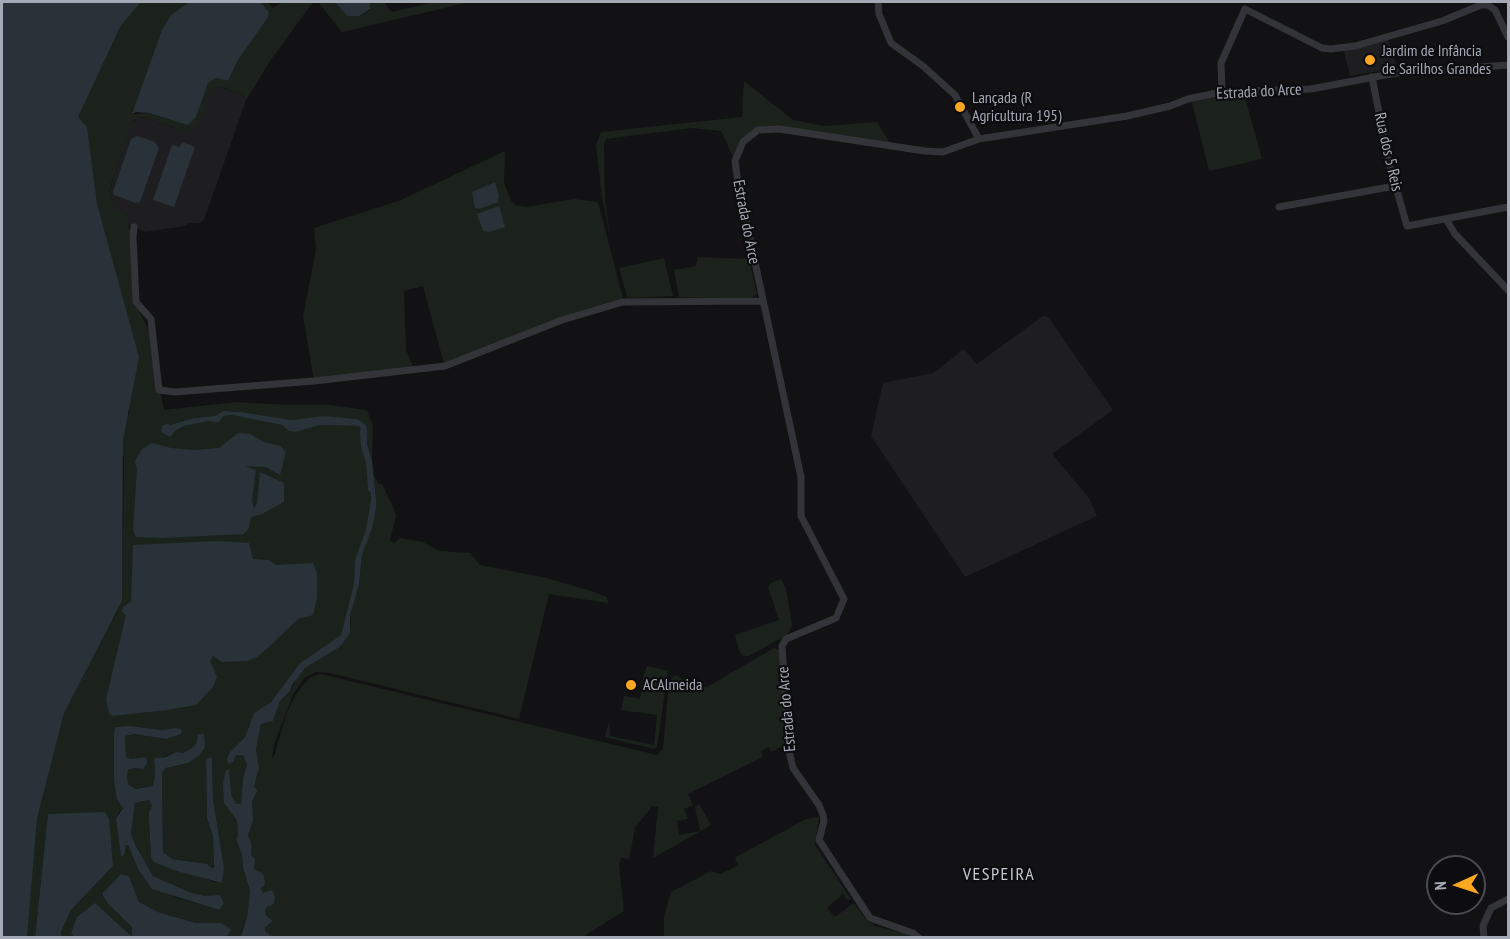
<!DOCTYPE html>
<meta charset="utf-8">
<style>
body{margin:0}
#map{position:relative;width:1510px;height:939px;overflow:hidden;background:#121214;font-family:"PT Sans Narrow",sans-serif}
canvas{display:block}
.frame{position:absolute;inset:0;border:3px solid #a3a9b5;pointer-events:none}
.north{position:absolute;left:1426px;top:855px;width:60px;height:60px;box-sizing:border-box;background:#0d0d0f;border:2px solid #494b51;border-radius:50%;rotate:267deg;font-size:16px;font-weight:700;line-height:24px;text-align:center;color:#a3a9b5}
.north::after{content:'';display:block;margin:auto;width:21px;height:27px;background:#fca722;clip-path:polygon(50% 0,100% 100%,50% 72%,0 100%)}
</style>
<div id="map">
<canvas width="1510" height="939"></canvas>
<div class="frame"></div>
<div class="north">N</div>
</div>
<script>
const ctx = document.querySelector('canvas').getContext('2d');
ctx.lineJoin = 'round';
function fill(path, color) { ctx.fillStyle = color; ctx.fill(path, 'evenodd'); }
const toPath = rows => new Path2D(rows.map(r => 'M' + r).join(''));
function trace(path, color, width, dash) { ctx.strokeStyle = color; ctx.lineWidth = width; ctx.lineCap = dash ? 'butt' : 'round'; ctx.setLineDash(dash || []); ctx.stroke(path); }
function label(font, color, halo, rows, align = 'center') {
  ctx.font = font + ' "PT Sans Narrow",sans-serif'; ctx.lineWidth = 4.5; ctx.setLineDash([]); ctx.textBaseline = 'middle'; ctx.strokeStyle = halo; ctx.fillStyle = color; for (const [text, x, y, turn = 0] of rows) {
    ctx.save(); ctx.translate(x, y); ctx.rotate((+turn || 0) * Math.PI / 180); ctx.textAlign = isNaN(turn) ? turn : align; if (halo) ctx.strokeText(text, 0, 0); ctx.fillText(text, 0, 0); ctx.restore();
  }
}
fill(toPath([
 [1388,40,1397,68,1350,76,1344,51],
 [215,86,242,94,246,100,204,220,200,223,190,223,184,226,146,232,128,225,130,220,124,211,119,210,112,202,109,192,132,123,138,118,142,117,185,131,210,89],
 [1043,316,1048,317,1113,410,1052,454,1089,498,1097,516,965,577,871,436,883,383,933,373,964,349,977,364]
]), '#1e1e21');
fill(toPath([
 [2,2,189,2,171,15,132,114,149,113,170,120,208,82,216,78,228,81,238,60,269,12,260,2,267,2,273,8,283,2,313,2,270,61,246,100,242,94,220,87,212,87,199,125,190,131,185,131,142,117,134,120,109,190,112,202,119,210,124,211,130,220,128,225,131,234,132,296,148,329,164,410,236,402,290,405,329,405,367,410,373,427,372,461,367,444,366,425,293,420,241,412,224,411,214,416,194,418,170,425,175,431,184,426,209,421,218,423,224,416,232,415,282,425,289,430,296,432,320,425,359,426,363,433,364,446,369,462,371,500,366,529,355,560,354,583,341,635,300,663,271,702,254,713,245,737,230,752,234,758,236,755,243,755,247,765,243,778,241,804,236,804,231,794,224,803,237,821,238,835,236,839,242,855,243,868,250,891,247,917,241,932,242,937,221,937,228,935,221,923,197,923,158,912,139,902,129,876,121,874,102,895,108,904,132,927,133,937,71,934,75,937,62,937,61,932,71,910,113,866,48,814,35,937,2,937,2,520,121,416,129,415,129,407],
 [124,456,122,601,113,620,118,466],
 [130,726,162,730,180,729,166,739,134,734,125,736,126,757,130,759,145,757,143,769,134,768,128,770,126,777,128,784,134,789,153,786,155,775,154,760,176,752,183,753,192,748,197,742,188,763,166,768,162,773,163,852,172,859,206,864,211,868,214,865,213,836,207,818,206,763,212,759,213,799,224,868,217,883,201,877,176,871,151,858,149,823,149,812,152,806,149,800,135,803,131,834,136,846,153,876,189,892,205,896,219,896,222,898,224,904,219,910,175,897,148,883,138,869,128,845,126,845,121,855,118,813,123,808,114,781,114,734],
 [318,2,335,2,347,16,359,16,370,10,370,2,384,2,391,12,434,2,470,2,342,32],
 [744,81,793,120,824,126,877,122,892,146,779,129,758,130,743,142,735,161,721,131,692,128,606,139,604,144,605,201,610,235,602,198,596,145,601,132,742,117],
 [1225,95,1245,97,1262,159,1209,171,1192,102],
 [505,151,504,182,511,201,516,205,526,207,574,199,598,202,623,298,615,304,444,364,423,286,404,291,406,350,414,369,314,380,303,317,316,249,314,228,401,200],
 [698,257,749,259,757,294,750,299,679,297,674,270,696,266],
 [664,258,673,296,629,298,627,297,619,268],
 [373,474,379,484,382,484,394,509,396,516,390,540,394,543,400,538,423,542,439,551,470,553,480,565,547,578,594,592,607,597,608,603,549,594,519,719,330,673,316,672,304,678,293,695,274,745,272,757,274,756,287,712,296,694,309,678,321,674,657,755,663,749,669,682,673,677,676,675,695,687,707,687,774,648,780,650,785,745,771,752,769,747,761,751,763,757,688,794,693,805,684,809,688,819,677,821,679,835,700,831,695,807,699,804,711,825,653,858,658,807,652,806,635,828,629,860,621,857,619,865,624,911,583,937,272,937,266,932,265,928,272,923,265,912,267,907,261,888,262,886,254,869,251,855,252,846,248,835,252,801,258,790,254,787,259,768,256,749,261,723,273,721,280,701,290,691,298,676,305,668,340,647,351,624,350,616,359,585,362,555,376,499],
 [781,579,786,588,792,625,791,629,787,635,749,656,743,656,739,651,735,635,779,620,768,587,771,583],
 [647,666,668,671,657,747,654,749,605,737,609,721,610,736,654,745,657,715,621,710,624,696,640,699,644,674],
 [819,817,815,845,851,899,848,901,843,894,827,908,835,917,854,903,866,920,876,926,907,934,911,937,664,938,664,917,671,892,711,871,720,874,729,870,738,865,735,858,736,857,806,819]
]), '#1a221b');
fill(toPath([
 [2,2,141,2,121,25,78,117,87,127,97,204,139,357,123,440,122,601,64,713,37,818,27,938,2,937],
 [189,2,260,2,269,12,268,17,238,60,228,81,216,78,208,83,196,117,188,125,149,113,136,112,132,114,162,30,171,15],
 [335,2,370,2,370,9,359,16,347,16],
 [137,136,155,142,159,148,140,202,136,203,114,195,113,192,131,139],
 [182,142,195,147,174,207,153,200,172,145,180,147],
 [495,182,499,196,498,202,479,209,475,208,472,192],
 [499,206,505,227,489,232,483,231,477,214],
 [224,411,241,412,293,420,323,416,356,419,362,422,366,425,367,431,367,444,372,461,376,499,376,508,372,528,362,555,359,585,350,616,350,633,340,647,305,668,292,685,290,691,280,701,273,721,261,724,256,749,259,768,254,787,258,790,252,801,253,821,248,835,252,846,251,855,255,859,254,869,261,872,264,876,265,884,261,888,262,891,263,893,272,890,275,897,274,904,267,907,265,912,267,916,273,921,265,928,266,932,272,937,241,936,247,917,250,891,243,868,242,855,236,839,238,835,237,821,224,803,223,784,226,770,229,770,231,794,236,804,241,804,243,778,247,765,243,755,236,755,233,762,228,763,227,758,230,752,245,737,254,713,271,702,300,663,341,635,354,583,355,560,366,529,371,500,369,462,364,446,363,433,359,426,320,425,296,432,289,431,282,425,232,415,224,416,218,423,209,421,184,426,175,431,170,437,161,432,162,426,167,424,170,425,194,418,214,416],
 [238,433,250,434,264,442,280,446,286,452,280,475,266,467,245,466,256,470,252,500,254,509,257,503,260,472,284,483,284,502,262,514,251,517,249,528,244,534,162,538,136,537,133,530,137,469,135,461,142,449,152,443,171,448,195,450,219,448],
 [218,541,249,543,253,559,268,560,277,565,313,563,317,573,317,598,313,615,298,619,270,646,257,657,247,661,222,662,213,656,210,661,217,677,213,687,196,705,167,710,112,716,109,713,106,699,126,615,122,612,123,607,131,602,133,545],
 [130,726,162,730,175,728,181,729,182,731,181,734,166,739,134,734,125,736,126,757,130,759,145,757,147,760,147,763,143,769,134,768,128,770,127,777,128,784,135,789,153,786,155,775,154,760,156,758,166,757,176,752,183,753,192,748,197,742,198,734,204,734,205,747,200,755,188,763,166,768,162,773,163,852,172,859,207,864,211,868,214,867,213,836,207,818,206,763,206,759,211,757,212,759,213,799,224,868,222,883,176,871,154,862,151,858,149,823,149,812,152,806,149,800,135,803,131,834,136,846,153,876,189,892,205,896,219,895,222,898,224,904,219,910,152,889,138,869,128,845,126,845,124,855,121,856,116,819,123,808,117,799,114,781,114,734,115,727],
 [105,812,109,819,113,866,71,910,61,932,62,937,35,937,48,814],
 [121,874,129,876,139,902,158,912,196,923,221,923,231,929,228,935,221,938,75,937,71,934,77,917,95,903,132,937,132,927,108,904,102,894]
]), '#283238');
trace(toPath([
 [363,431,364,446,369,462,371,489]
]), '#283238', 6);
trace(toPath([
 [878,2,879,14,891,43,923,66,955,95,979,139],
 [1372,77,1388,159,1407,226,1508,207],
 [1222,92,1221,63,1245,9,1322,48,1331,49,1355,46,1442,21,1481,5,1488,5,1495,10,1508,37],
 [1279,207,1395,186],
 [1446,219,1455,234,1508,290],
 [134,227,133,237,136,302,151,319,159,390,175,392,314,381,445,366,562,320,623,302,762,301],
 [919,938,913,933,870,918,819,840,824,821,823,815,819,805,793,768,789,751,782,646,786,639,836,618,844,599,801,516,801,477,738,183,735,161,743,142,758,130,779,129,925,151,943,152,979,139,1127,116,1170,106,1188,99,1222,92,1311,89,1396,73,1508,65],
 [1484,938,1483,926,1491,908,1508,899]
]), '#333439', 7);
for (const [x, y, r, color] of [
 [1370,60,6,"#fca722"],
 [960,107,6,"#fca722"],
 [631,685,6,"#fca722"]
]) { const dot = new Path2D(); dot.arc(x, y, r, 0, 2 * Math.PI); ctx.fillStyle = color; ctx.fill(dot); trace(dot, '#0d0d0f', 2); }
label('16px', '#a3a9b5', '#0d0d0f', [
 ["Jardim de Infância",1382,51],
 ["de Sarilhos Grandes",1382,69],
 ["Lançada (R",972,98],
 ["Agricultura 195)",972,116],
 ["ACAlmeida",643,685]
], 'left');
label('16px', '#a3a9b5', '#0d0d0f', [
 ["Estrada do Arce",1259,92,-3],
 ["Rua dos 5 Reis",1388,152,77],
 ["Estrada do Arce",746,222,79],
 ["Estrada do Arce",787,709,-95]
]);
ctx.letterSpacing = '1.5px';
label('18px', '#c4c8d1', '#0d0d0f', [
 ["VESPEIRA",999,875]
]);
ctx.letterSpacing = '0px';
</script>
